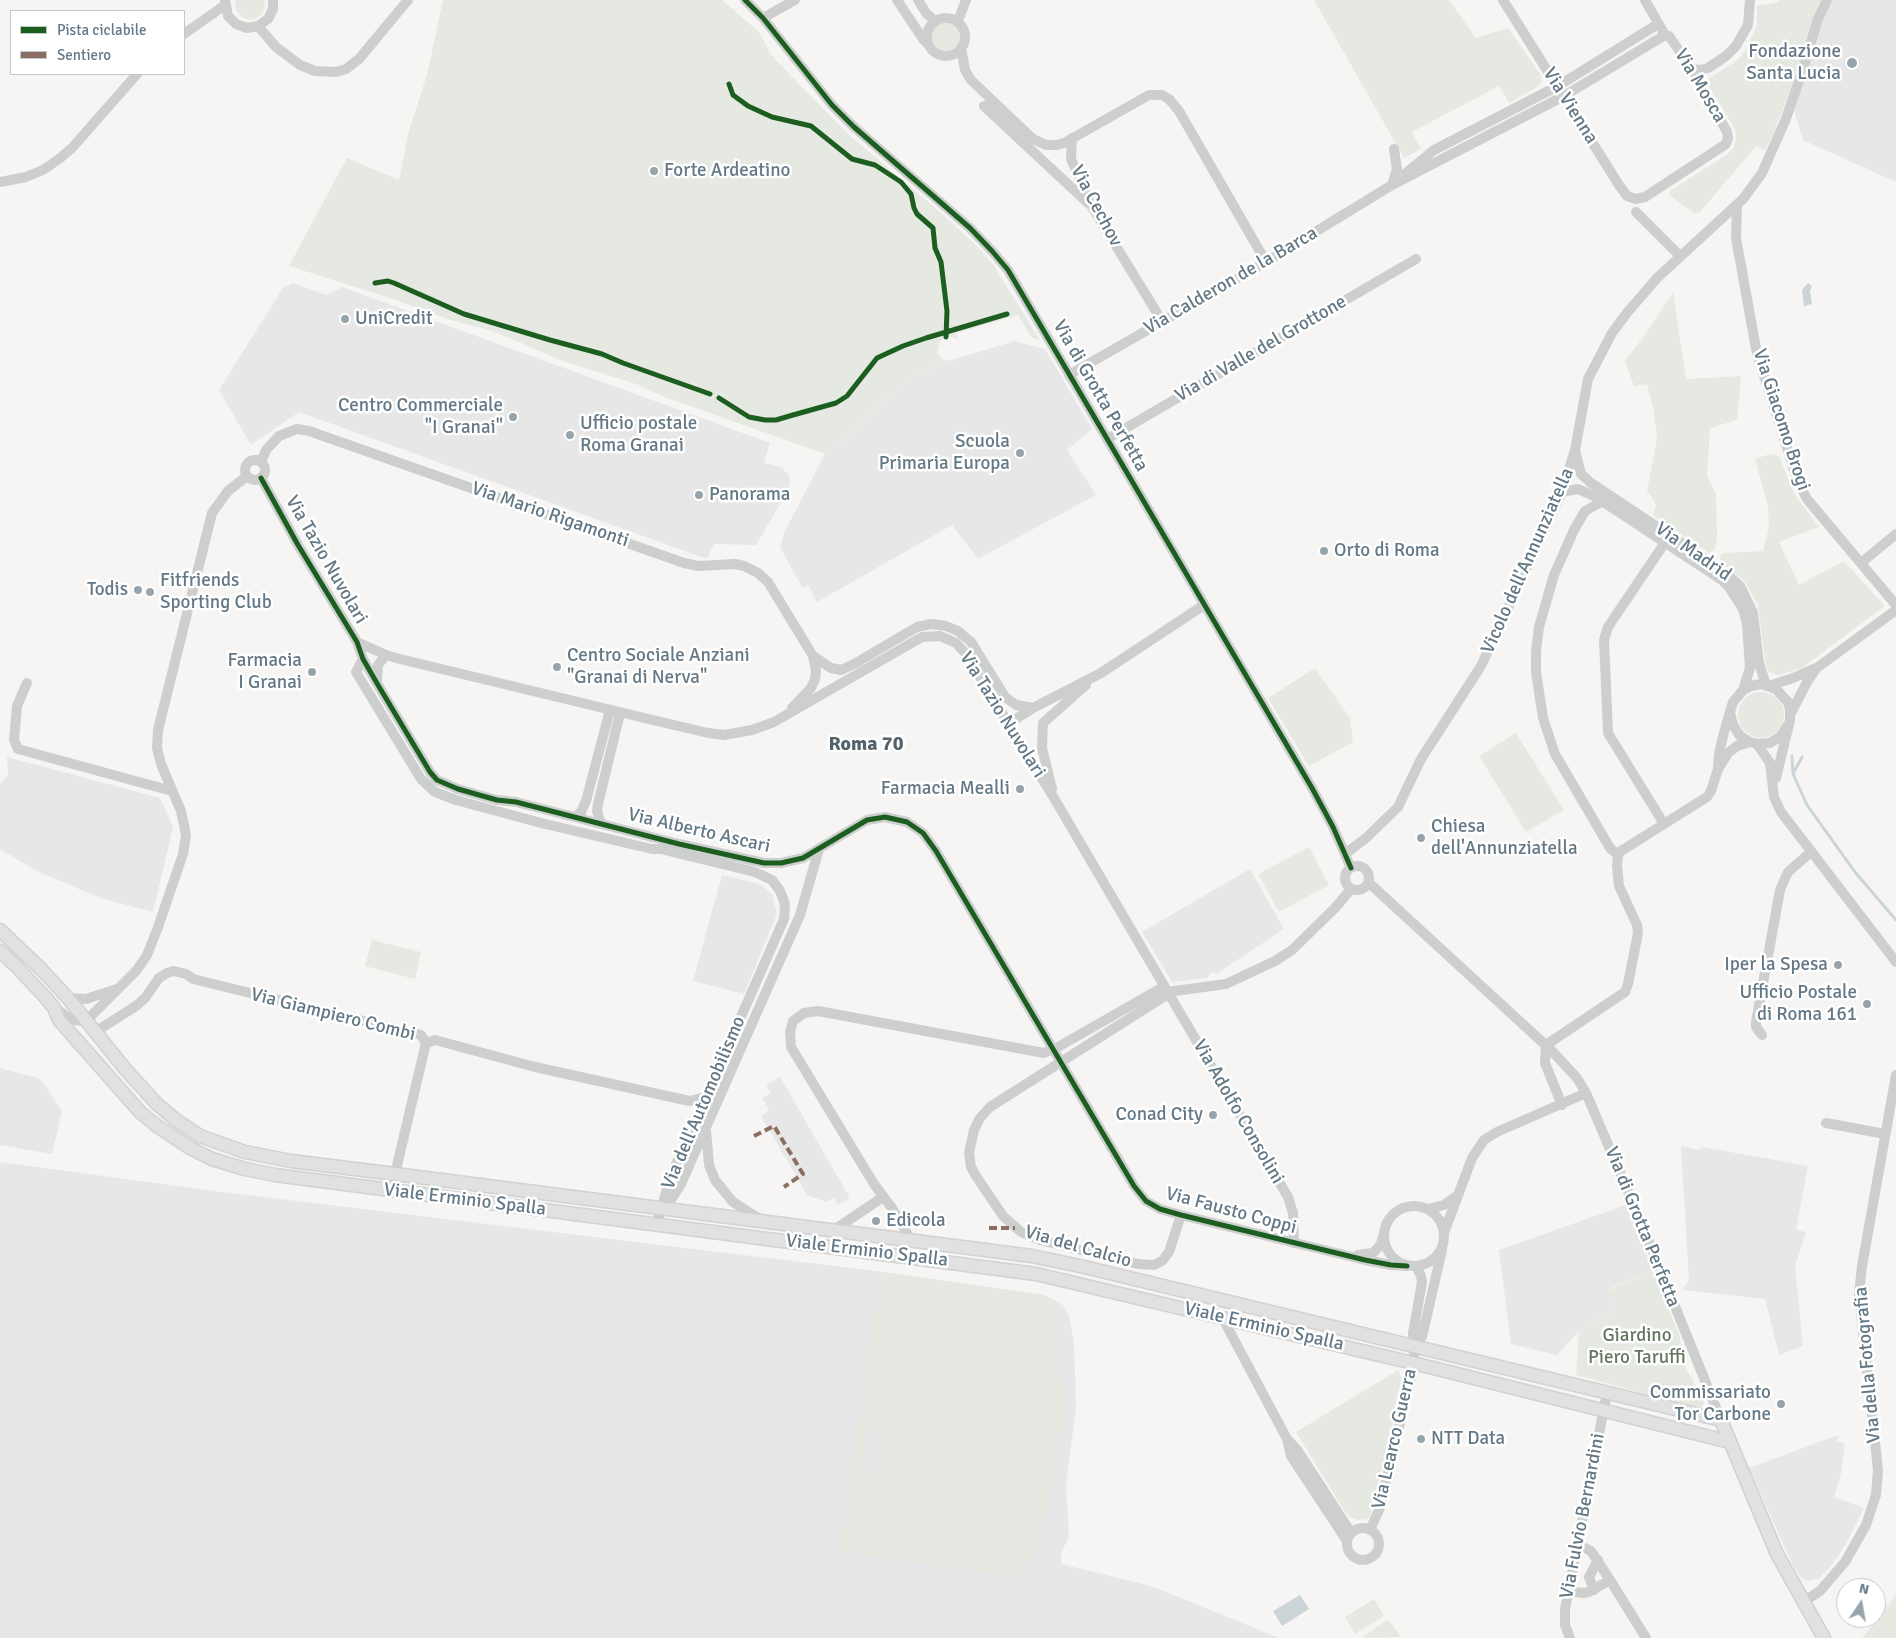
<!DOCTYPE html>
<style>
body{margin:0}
#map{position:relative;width:1896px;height:1638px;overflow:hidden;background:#f6f5f4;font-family:Signika,sans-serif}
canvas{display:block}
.legend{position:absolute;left:10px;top:10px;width:175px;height:65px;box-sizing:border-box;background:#fff;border:1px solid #c1c9ce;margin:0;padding:6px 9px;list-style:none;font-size:15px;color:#647885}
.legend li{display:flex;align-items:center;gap:10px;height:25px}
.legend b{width:25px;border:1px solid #c1c9ce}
.north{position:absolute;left:1836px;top:1578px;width:50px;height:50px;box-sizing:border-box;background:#fff;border:1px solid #c1c9ce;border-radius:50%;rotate:12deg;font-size:14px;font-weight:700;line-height:20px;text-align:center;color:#647885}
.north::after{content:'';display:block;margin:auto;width:18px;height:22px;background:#97a4ac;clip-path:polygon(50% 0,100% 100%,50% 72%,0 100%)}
</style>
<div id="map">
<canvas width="1896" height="1638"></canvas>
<ul class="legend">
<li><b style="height:6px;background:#1b5e20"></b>Pista ciclabile</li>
<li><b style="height:6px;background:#8d6e63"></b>Sentiero</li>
</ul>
<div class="north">N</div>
</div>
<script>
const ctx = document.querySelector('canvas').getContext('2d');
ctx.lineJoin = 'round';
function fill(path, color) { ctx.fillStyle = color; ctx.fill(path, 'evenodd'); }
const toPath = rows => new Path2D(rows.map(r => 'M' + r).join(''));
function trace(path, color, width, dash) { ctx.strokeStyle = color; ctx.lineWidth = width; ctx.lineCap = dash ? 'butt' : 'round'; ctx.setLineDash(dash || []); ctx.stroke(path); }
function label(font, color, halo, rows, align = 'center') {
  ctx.font = font + ' Signika,sans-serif'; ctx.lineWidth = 5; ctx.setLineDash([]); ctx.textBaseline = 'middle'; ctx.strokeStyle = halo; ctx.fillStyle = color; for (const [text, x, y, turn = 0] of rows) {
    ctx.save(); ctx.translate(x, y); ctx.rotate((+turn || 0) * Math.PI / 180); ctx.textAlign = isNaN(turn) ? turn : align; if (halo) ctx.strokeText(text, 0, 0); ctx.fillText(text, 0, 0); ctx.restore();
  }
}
fill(toPath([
 [1832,0,1896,0,1896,182,1803,140,1793,107,1822,18],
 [293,283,326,295,342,287,770,443,764,463,781,467,787,473,790,479,789,489,756,545,714,544,707,559,299,412,251,445,219,390,283,288],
 [1015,341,1045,349,1092,429,1067,450,1096,495,978,559,952,525,817,602,809,586,802,587,780,547,785,531,825,454,902,387,914,374,962,357],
 [7,757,160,798,173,827,153,912,100,898,37,871,0,849,0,784,8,775],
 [1250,869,1284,929,1216,974,1214,972,1210,973,1207,978,1172,982,1142,932],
 [722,875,760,884,772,894,777,914,744,994,693,981],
 [0,1068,41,1079,62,1111,52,1154,0,1145],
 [780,1077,850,1198,838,1205,834,1198,827,1202,807,1195,761,1116,769,1110,762,1098,771,1093,766,1085],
 [1681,1146,1699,1150,1702,1147,1808,1166,1796,1230,1806,1232,1795,1266,1803,1346,1779,1355,1765,1299,1682,1290,1689,1280],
 [0,1162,214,1191,884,1272,1045,1295,1063,1305,1069,1316,1074,1342,1076,1408,1066,1485,1069,1536,1061,1554,1061,1564,1151,1586,1279,1638,0,1638],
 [1626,1205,1653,1271,1609,1289,1614,1309,1579,1331,1557,1355,1511,1344,1499,1250],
 [1838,1435,1837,1441,1845,1444,1841,1473,1834,1497,1864,1508,1846,1544,1832,1565,1818,1579,1808,1581,1802,1578,1794,1568,1749,1468]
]), '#e6e7e6');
fill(toPath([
 [235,0,264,0,265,8,260,16,251,20,246,19,242,17,236,10],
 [443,0,722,0,759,32,772,56,848,134,947,218,976,245,994,266,1040,340,1032,338,1018,315,957,333,958,340,952,337,946,337,940,341,937,354,945,361,962,357,914,374,902,387,825,454,662,396,639,385,557,359,524,344,492,331,447,319,396,300,289,266,347,158,399,180,409,130,427,75],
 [1314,0,1449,0,1476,38,1508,28,1541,75,1541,83,1536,88,1509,103,1499,86,1412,132,1421,149,1404,158],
 [1779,0,1821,0,1811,24,1801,62,1772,137,1765,150,1756,146,1700,212,1694,213,1669,195,1670,191,1728,154,1734,147,1736,137,1735,129,1707,83,1708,79,1733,63,1740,57,1747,47,1757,25,1757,6,1779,2],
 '932 37a14 14 0 1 1 28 0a14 14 0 1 1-28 0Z',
 [1673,292,1686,379,1741,376,1737,420,1710,428,1707,476,1716,494,1717,536,1715,550,1709,553,1653,515,1656,505,1652,497,1647,492,1657,438,1654,411,1647,384,1634,386,1625,361,1647,332],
 [1770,454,1779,456,1795,495,1819,527,1779,542,1799,585,1844,561,1885,606,1802,668,1778,675,1769,672,1766,667,1758,605,1745,582,1721,562,1720,557,1723,553,1763,551,1769,527,1768,507,1755,459],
 [1315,668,1350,718,1353,742,1309,766,1268,698],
 '1738 715a23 23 0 1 1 46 0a23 23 0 1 1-46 0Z',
 [1516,733,1564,810,1526,832,1479,756],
 [1309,847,1329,885,1279,912,1258,874],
 [372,940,421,952,415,979,365,966],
 [1653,1271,1680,1337,1682,1355,1686,1368,1698,1390,1703,1395,1704,1403,1702,1407,1695,1407,1576,1375,1579,1331,1614,1309,1609,1290],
 [880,1272,1043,1296,1059,1304,1063,1426,1045,1521,1024,1578,839,1551],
 [868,1430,883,1432,878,1478,863,1476],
 [1398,1370,1402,1379,1392,1418,1394,1419,1370,1516,1367,1519,1358,1520,1351,1517,1345,1512,1296,1432],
 [1896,1595,1896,1638,1862,1638],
 [1374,1599,1384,1616,1355,1634,1345,1617],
 [1388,1619,1401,1637,1362,1638]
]), '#e6e8e2');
fill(toPath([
 [1808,283,1812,286,1810,291,1812,304,1804,306,1802,290],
 [1300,1595,1309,1609,1282,1626,1273,1611]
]), '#cbd4d6');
trace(toPath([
 [1792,756,1793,773],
 [1802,757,1793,774,1807,805,1855,872,1896,920]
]), '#cbd4d6', 3);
const major = toPath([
 [0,930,40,968,68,998,126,1070,157,1104,176,1120,200,1136,245,1152,291,1161,395,1174,1032,1256,1080,1266,1721,1420,1777,1554,1824,1638],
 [0,951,17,967,46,998,54,1008,59,1020,140,1112,157,1126,190,1148,212,1159,245,1169,275,1175,1036,1274,1413,1363,1730,1442]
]);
trace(major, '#d2d2d2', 15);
trace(toPath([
 [225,0,228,16,236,24,247,28,258,26,268,19,273,9,273,0],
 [745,0,763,18,832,105,854,127,970,228,992,251,1008,270,1312,788,1333,827,1351,868],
 [897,0,923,39,929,45],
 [918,0,926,13,935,21],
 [1503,0,1619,185,1627,196,1636,199,1645,197,1726,144,1728,138,1727,132,1692,69,1669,36,1665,35,1645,0],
 [763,18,795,0],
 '927 37a19 19 0 1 1 38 0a19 19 0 1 1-38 0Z',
 [958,21,966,0],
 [258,26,276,47,300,65,315,71,336,72,346,69,359,59,408,0],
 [184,34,225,5],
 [961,48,965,70,971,80,1033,139,1046,145,1057,145,1064,143,1149,95,1162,95,1169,99,1179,111,1266,262],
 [1692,69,1700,70,1708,68,1726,56,1736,46,1748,25,1750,0],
 [984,106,1088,203],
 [1072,138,1071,159,1092,207,1162,321],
 [1406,173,1434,150,1558,86,1658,24],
 [0,182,26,177,43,170,59,159,72,148,137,74],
 [1392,185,1397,169,1394,149],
 [1737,205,1736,238,1757,354,1798,482,1807,499,1896,605],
 [1636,212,1680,256],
 [1069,375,1266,262,1392,185,1564,96,1665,35],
 [1107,439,1416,259],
 [1576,454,1581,474,1591,483,1722,570,1740,586,1753,613,1759,663,1766,685],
 '245 470a10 10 0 1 1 20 0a10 10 0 1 1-20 0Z',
 [261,462,266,450,279,436,297,429,309,431,684,563,698,566,735,564,744,566,758,573,768,582,813,656,816,670,815,679,811,688,792,708],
 [261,478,298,545,357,642,363,659,378,685,430,772,437,780,458,789,497,800,516,802,679,844,764,863,781,863,803,858,867,820,885,817,907,822,923,833,936,851,1134,1186,1146,1201,1160,1209,1181,1215,1365,1260,1391,1265,1407,1266],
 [1562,492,1578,489,1596,497,1722,580,1729,587,1743,609,1747,624,1750,668,1743,690],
 [1603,501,1585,511,1574,530,1554,575,1539,627,1536,651,1536,672,1543,718,1555,754,1610,848,1618,855],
 [1861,563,1896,534],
 [357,642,386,655,400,659,657,721,708,733,724,735,752,730,774,722,922,637,940,636,956,643,966,654,1054,798,1288,1197,1293,1213,1294,1243],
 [813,656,831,668,841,670,856,663,917,627,931,624,946,626,958,631,971,642,1005,697,1016,705,1033,708],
 [363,659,356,672,421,779,435,792,456,800,541,823,652,849,661,849,677,853,755,872,772,880,780,891,785,904,784,919,670,1178,657,1224],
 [377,682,378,665,386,655],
 [27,683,17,706,14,740,18,749,172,791],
 [1769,686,1793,678,1818,667,1896,610],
 [1790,715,1807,682,1815,670],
 [1008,724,1033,708,1101,673,1204,605],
 [1757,744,1770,763,1774,797,1781,812,1896,962],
 [1718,767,1719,754,1723,736,1729,715],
 [1776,778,1790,720,1790,710,1788,702,1776,689,1761,684,1751,686,1743,690,1733,702,1730,712,1733,725,1740,736,1750,742,1757,744,1770,743,1781,736,1788,725],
 [1052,789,1042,748,1043,723,1086,685],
 [575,817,581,812,586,801,610,710],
 [601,824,597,811,598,804,620,713],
 [1664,824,1608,733,1604,640,1608,627,1670,535],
 [1345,854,1366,838,1398,807,1421,759,1481,666,1562,492,1575,450,1588,379,1612,333,1626,314,1657,278,1743,199,1762,173,1785,121,1801,75,1818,19,1827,0],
 '1345 878a12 12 0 1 1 24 0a12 12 0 1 1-24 0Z',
 [1368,882,1552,1051,1577,1078,1586,1093,1636,1210,1721,1420],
 [1167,992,1226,984,1275,961,1292,950,1336,907,1351,889],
 [1168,994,990,1107,980,1118,974,1130,969,1153,971,1167,976,1176,1003,1216,1021,1232,1040,1240,1138,1264,1154,1265,1162,1261,1169,1252,1181,1215],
 [68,998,86,999,117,989],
 [55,1008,72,1020,86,1021,137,970,147,955,157,930,183,854,186,835,181,811,161,764,157,748,158,730,212,513,228,491,247,476],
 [95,1032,136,1006,145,998,159,978,167,973,174,971,186,974,193,979,421,1035,426,1043],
 [1762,1035,1756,1027,1756,1022,1780,890,1788,872,1811,852],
 [426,1043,435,1040,535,1067,685,1100,690,1101,705,1097],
 [1562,1105,1545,1063,1546,1045,1625,992,1628,984,1638,933,1637,925,1619,886,1617,865,1618,855,1621,851,1707,797,1711,791,1718,769,1728,753,1737,746,1750,742],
 [1826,1123,1885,1134],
 [706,1130,709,1165,715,1180,733,1202,761,1220],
 [399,1192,394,1182,395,1174,426,1043],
 '1384 1236a30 30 0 1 1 60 0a30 30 0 1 1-60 0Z',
 [663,1208,672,1198,681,1184,800,915,819,849],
 [1428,1209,1444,1205,1458,1195],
 [834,1230,883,1197],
 [1444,1233,1472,1158,1484,1140,1497,1132,1586,1093],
 [911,1240,892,1208,874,1184,791,1047,790,1032,793,1021,804,1013,818,1011,1044,1053,1058,1047,1163,987],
 [1358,1255,1373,1253,1381,1244,1383,1236],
 [1222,1317,1287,1439,1298,1451,1351,1533],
 [1415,1347,1422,1337,1442,1250],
 [1287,1439,1291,1456,1347,1541],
 '1347 1544a16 16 0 1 1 32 0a16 16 0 1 1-32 0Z',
 [1370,1530,1379,1510,1412,1374,1415,1347,1413,1333,1422,1282,1421,1276,1416,1266],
 [1610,1580,1646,1638],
 [1594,1590,1589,1577,1598,1560],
 [1568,1591,1583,1593,1589,1592,1610,1580,1591,1551,1577,1544],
 [1802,1599,1811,1597,1820,1591,1845,1562,1866,1525,1876,1495,1878,1470,1859,1294,1862,1266,1896,1075],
 [1570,1638,1565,1625,1565,1609,1607,1393]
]), '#cdcfcf', 10);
trace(major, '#e1e1e2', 12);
trace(toPath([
 [754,1136,774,1126,803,1174,784,1187],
 [989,1228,1015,1228]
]), '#8d6e63', 4, [8, 4]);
trace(toPath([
 [745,0,763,18,832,105,854,127,970,228,992,251,1008,270,1312,788,1333,827,1351,868],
 [729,84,733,95,748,106,772,117,811,126,852,159,875,165,901,182,911,194,914,208,917,214,933,228,935,248,941,262,947,311,946,337],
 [375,283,388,281,394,283,464,314,550,340,602,354,623,363,710,394],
 [719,398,749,417,765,420,776,420,793,415,836,403,847,396,877,358,903,346,926,338,1007,314],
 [261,478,298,545,357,642,363,659,378,685,430,772,437,780,458,789,497,800,516,802,679,844,764,863,781,863,803,858,867,820,885,817,907,822,923,833,936,851,1134,1186,1146,1201,1160,1209,1181,1215,1365,1260,1391,1265,1407,1266]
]), '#1b5e20', 5);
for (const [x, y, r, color] of [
 [1852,63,6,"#97a4ac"],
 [654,171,5,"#97a4ac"],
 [345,319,5,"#97a4ac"],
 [513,417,5,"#97a4ac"],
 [570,435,5,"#97a4ac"],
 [1020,453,5,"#97a4ac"],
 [699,495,5,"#97a4ac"],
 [1324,551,5,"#97a4ac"],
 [138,590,5,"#97a4ac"],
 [150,592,5,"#97a4ac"],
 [557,667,5,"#97a4ac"],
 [312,672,5,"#97a4ac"],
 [1020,789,5,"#97a4ac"],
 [1421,838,5,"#97a4ac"],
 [1838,965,5,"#97a4ac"],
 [1867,1004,5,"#97a4ac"],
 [1213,1115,5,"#97a4ac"],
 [876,1221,5,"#97a4ac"],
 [1781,1404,5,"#97a4ac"],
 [1421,1439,5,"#97a4ac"]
]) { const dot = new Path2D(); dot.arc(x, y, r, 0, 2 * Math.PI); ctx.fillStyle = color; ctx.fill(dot); trace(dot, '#fff', 2); }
label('19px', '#647885', '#fff', [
 ["Fondazione",1841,52],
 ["Santa Lucia",1841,74],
 ["Forte Ardeatino",664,171,"left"],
 ["UniCredit",355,319,"left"],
 ["Centro Commerciale",503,406],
 ["\"I Granai\"",503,428],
 ["Ufficio postale",580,424,"left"],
 ["Roma Granai",580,446,"left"],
 ["Scuola",1010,442],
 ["Primaria Europa",1010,464],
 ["Panorama",709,495,"left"],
 ["Orto di Roma",1334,551,"left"],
 ["Fitfriends",160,581,"left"],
 ["Sporting Club",160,603,"left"],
 ["Todis",128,590],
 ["Centro Sociale Anziani",567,656,"left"],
 ["\"Granai di Nerva\"",567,678,"left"],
 ["Farmacia",302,661],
 ["I Granai",302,683],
 ["Farmacia Mealli",1010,789],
 ["Chiesa",1431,827,"left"],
 ["dell'Annunziatella",1431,849,"left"],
 ["Iper la Spesa",1828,965],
 ["Ufficio Postale",1857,993],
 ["di Roma 161",1857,1015],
 ["Conad City",1203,1115],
 ["Edicola",886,1221,"left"],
 ["Commissariato",1771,1393],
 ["Tor Carbone",1771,1415],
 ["NTT Data",1431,1439,"left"]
], 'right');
label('19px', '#647885', '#fff', [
 ["Via Mosca",1700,86,59],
 ["Via Vienna",1570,106,58],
 ["Via Cechov",1096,206,62],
 ["Via Calderon de la Barca",1231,281,-30],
 ["Via di Valle del Grottone",1261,349,-30],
 ["Via di Grotta Perfetta",1100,396,60],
 ["Via Giacomo Brogi",1781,420,72],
 ["Via Mario Rigamonti",550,515,19],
 ["Via Madrid",1693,552,35],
 ["Via Tazio Nuvolari",326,560,60],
 ["Vicolo dell'Annunziatella",1528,561,-66],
 ["Via Tazio Nuvolari",1002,715,58],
 ["Via Alberto Ascari",699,831,13],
 ["Via Giampiero Combi",333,1015,14],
 ["Via dell'Automobilismo",704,1103,-67],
 ["Via Adolfo Consolini",1238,1112,60],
 ["Viale Erminio Spalla",465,1200,7],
 ["Via Fausto Coppi",1231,1211,15],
 ["Via di Grotta Perfetta",1642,1227,68],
 ["Via del Calcio",1078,1247,16],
 ["Viale Erminio Spalla",867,1251,7],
 ["Viale Erminio Spalla",1264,1327,13],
 ["Via della Fotografia",1868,1365,-95],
 ["Via Learco Guerra",1395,1439,-77],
 ["Via Fulvio Bernardini",1583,1516,-79]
]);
label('19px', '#667760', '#fff', [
 ["Giardino",1637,1336],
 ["Piero Taruffi",1637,1358]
]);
label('bold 20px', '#53616a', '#fff', [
 ["Roma 70",866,745]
]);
</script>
